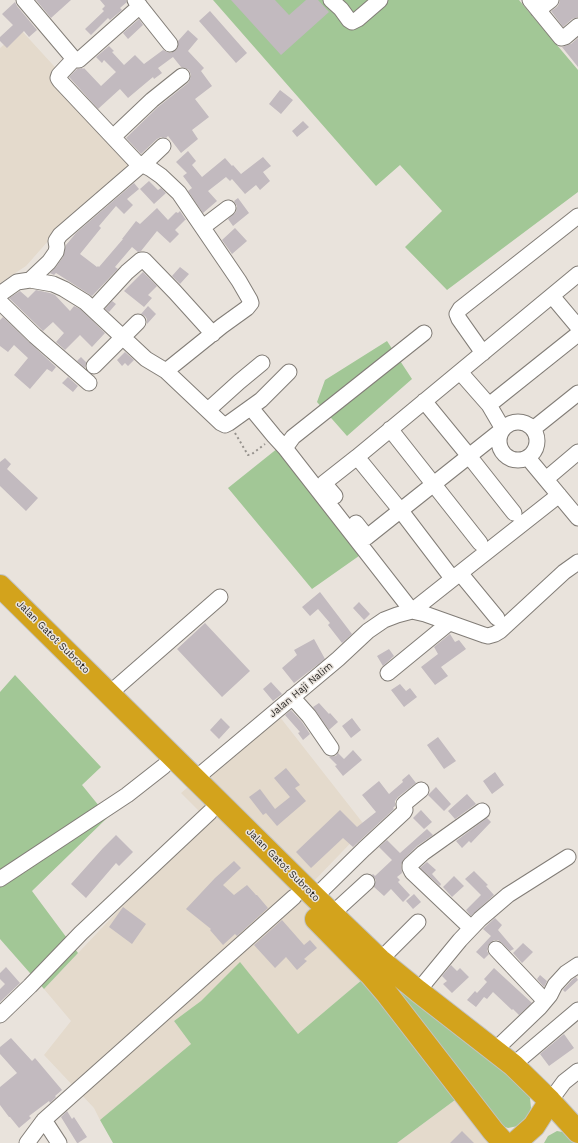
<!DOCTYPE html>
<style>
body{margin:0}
canvas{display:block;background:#e9e3dc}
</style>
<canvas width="578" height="1143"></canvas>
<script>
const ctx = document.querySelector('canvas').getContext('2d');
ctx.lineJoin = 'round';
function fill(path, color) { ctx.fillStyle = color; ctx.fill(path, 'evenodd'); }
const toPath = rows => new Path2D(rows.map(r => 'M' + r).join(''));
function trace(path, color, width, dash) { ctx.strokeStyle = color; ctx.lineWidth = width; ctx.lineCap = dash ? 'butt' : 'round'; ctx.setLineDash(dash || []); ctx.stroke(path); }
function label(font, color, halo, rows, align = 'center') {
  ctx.font = font + ' "Work Sans",sans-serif'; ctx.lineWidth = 3; ctx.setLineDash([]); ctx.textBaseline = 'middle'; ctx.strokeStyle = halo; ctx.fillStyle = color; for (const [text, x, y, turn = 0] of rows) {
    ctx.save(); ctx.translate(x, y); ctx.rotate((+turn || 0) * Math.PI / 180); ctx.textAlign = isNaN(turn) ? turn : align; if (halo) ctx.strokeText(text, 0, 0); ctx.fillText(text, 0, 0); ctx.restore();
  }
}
fill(toPath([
 [21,30,140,160,57,231,26,266,0,283,0,48],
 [276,712,366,827,314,881,390,954,363,979,298,1034,240,963,201,1001,174,1021,191,1044,100,1120,94,1108,44,1055,71,1021,44,989,206,818,181,793],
 [455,1100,494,1143,397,1143]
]), '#e4dacc');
fill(toPath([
 [213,0,519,0,578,70,578,192,447,290,405,247,442,211,400,165,376,186],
 [387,341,412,379,347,436,317,402,325,380],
 [278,448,366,551,312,589,228,488],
 [15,675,101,767,82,785,108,817,32,891,78,953,44,989,0,939,0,692],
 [240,962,298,1034,363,979,393,1011,455,1100,397,1143,113,1143,100,1120,191,1044,174,1021,201,1001],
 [383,971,526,1090,530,1098,531,1108,527,1118,518,1126,508,1128,497,1124],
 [557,1131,568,1133,578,1140,578,1143,544,1143,548,1136]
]), '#a2c796');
fill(toPath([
 [36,0,71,0,51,18],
 [100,0,126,0,127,2,120,8,122,10,110,20,108,18,91,35,85,29,104,11,102,9,105,6],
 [231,0,275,0,289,15,306,0,318,0,329,12,281,55],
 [560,0,578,0,578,17,572,19,563,27,551,11,557,7,559,4],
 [15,2,17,6,37,30,29,37,24,31,7,48,0,41,0,37,13,25,2,14],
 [210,11,247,53,236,63,199,21],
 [139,19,143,25,128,39,123,33],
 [188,30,198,39,188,51,204,68,201,71,212,86,195,99,209,117,192,130,198,139,181,153,168,136,166,138,161,137,157,139,141,154,126,138,158,107,188,83,190,79,191,75,189,70,185,68,181,67,173,57,158,68,162,73,154,79,153,77,128,98,120,89,98,109,69,77,77,69,82,68,83,69,84,68,101,86,116,72,104,60,102,63,96,57,109,46,114,51,112,52,124,65,135,55,144,64,163,50,167,52,171,53,175,51,178,47,178,41],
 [578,38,578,67,562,47,571,44],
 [280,90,293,100,281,114,269,104],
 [303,121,309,127,297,137,292,131],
 [188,151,196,161,192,165,202,177,225,158,232,166,233,165,241,174,263,157,271,166,263,172,270,181,260,190,256,185,245,194,232,179,230,181,226,177,208,191,217,201,203,213,188,191,192,188,183,176,187,173,176,162],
 [149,181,158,190,161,188,166,193,154,204,140,189],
 [134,183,139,189,127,199,133,205,124,214,116,206,99,226,101,228,80,254,97,267,98,266,99,267,123,239,122,239,136,221,140,224,157,208,168,220,176,212,178,213,180,211,186,220,185,220,175,230,179,234,170,243,157,231,141,251,138,252,132,247,115,267,118,269,92,296,56,273,54,275,50,273,56,267,63,257,66,245,76,233],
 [238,198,249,213,233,226,228,219,236,212,237,206,234,201],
 [235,228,247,241,232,254,222,240],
 [180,267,189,274,180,284,172,276],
 [143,272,157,286,148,295,152,298,144,307,124,291],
 [36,290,50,293,55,295,70,311,74,306,80,309,105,333,92,347,80,335,65,350,56,342,64,333,53,322,43,331,9,298,20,291,28,298],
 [112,301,116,304,109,312,105,309],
 [148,306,156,314,147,324,147,319,145,316,141,314],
 [3,317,29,342,56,367,52,372,47,369,30,389,14,375,28,358,14,345,8,352,0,346,0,320],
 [125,352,134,360,128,366,125,363,122,366,117,360],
 [81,357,86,362,85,368,77,361],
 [68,377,78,386,73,392,62,383],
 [5,458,11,464,7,469,38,498,26,511,0,486,0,462],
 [320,592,352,634,342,643,328,625,330,623,318,609,310,616,302,607],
 [359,602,370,614,364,620,353,608],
 [205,623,250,671,222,697,177,649],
 [450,634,455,642,459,640,466,649,441,667,448,676,435,685,421,667,438,654,434,647],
 [314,639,325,659,294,683,282,668,297,655,294,650],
 [389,649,394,656,383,666,377,656],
 [271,682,282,694,273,701,263,689],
 [400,684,406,691,410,688,417,697,404,707,391,690],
 [319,703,329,714,330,713,338,722,329,730,313,707],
 [291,710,302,722,310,734,303,740,298,733,300,732,285,715],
 [221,718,230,727,219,739,210,730],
 [352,718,361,730,351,738,342,726],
 [438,737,456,761,444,769,427,745],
 [353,750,362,760,343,776,335,766,337,765,329,757,336,756,338,753,344,759],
 [286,768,300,785,295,788,306,801,277,826,266,813,263,815,249,797,260,789,275,809,290,797,274,778],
 [495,772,504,785,492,794,483,781],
 [409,774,416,783,398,797,395,801,395,806,393,808,394,809,353,847,343,838,311,868,296,852,340,810,357,827,376,812,362,795,379,781,389,794,403,782,402,780],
 [436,787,451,804,444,811,428,795],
 [467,794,476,804,455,819,448,811],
 [421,810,432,822,424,829,413,818],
 [487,818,491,822,471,843,469,841,462,848,456,841],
 [427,829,433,835,417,846,404,859,401,865,402,873,397,877,400,880,398,882,410,895,403,902,391,889,384,896,374,887,376,880,372,875,373,874,375,876,392,860,379,847,387,840,400,853],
 [116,835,133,852,119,866,116,863,86,898,71,884,103,848],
 [234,861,241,868,223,885,234,895,247,885,256,895,257,895,268,908,237,936,235,934,223,945,210,930,211,929,186,909,215,878],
 [427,862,436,870,432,874,441,884,440,886,420,868],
 [474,871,488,885,486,886,494,895,471,916,466,910,481,895,465,879],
 [454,876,464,886,452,897,443,887],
 [414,894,421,902,413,909,406,901],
 [123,907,146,924,132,944,109,927],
 [495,918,502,925,498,930,514,949,510,951,502,943,498,940,494,940,490,943,488,946,487,951,489,954,484,959,476,952,491,936,483,929],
 [282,920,304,945,310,940,317,948,304,959,307,961,297,970,286,957,275,968,254,945],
 [523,943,533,952,522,963,513,953],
 [451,965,457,971,460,968,469,977,452,993,443,984,447,981,442,976],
 [6,967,20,983,0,1002,0,989,5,984,0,979,0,973],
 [494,968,532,1003,519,1015,513,1009,512,1010,493,992,487,999,484,997,476,1007,467,1000,475,991,477,993,487,982,484,979],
 [540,975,547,981,544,987,537,979],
 [576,977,578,980,565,992,563,990,572,980],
 [564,1034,574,1048,549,1066,540,1054],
 [11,1038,32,1061,35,1058,62,1090,55,1096,56,1097,50,1103,49,1101,29,1116,31,1118,19,1128,10,1117,9,1117,0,1105,0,1087,17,1073,0,1054,0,1047],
 [67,1111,72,1119,74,1117,87,1137,78,1143,77,1143,61,1117],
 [462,1131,474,1143,450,1143]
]), '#c2babf');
const minor = toPath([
 [24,0,74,59,76,60,79,60,140,6],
 [135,0,170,44],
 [331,0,341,9,349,20,352,22,358,19,380,0],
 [530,0,561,38,562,38,565,37,578,26],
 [538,10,551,0],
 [74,59,59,75,58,78,60,81,140,166],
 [113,137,152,100,182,76],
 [143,165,163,146],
 [203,227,228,208],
 [30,280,49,262,56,252,57,247,56,241,60,235,140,166,143,165,151,169,161,176,179,193,239,281,250,300,251,303,247,308,222,326,166,371],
 [0,294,17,282,30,280,53,284,64,289,85,302,146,359,166,371,221,423,225,425,229,423,261,400,289,372],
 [552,296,578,327],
 [0,302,35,336,89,383],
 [93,309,127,272,141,260,144,260,175,292,213,334],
 [424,333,293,437,285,448,412,611,425,614,484,635,488,636,495,634,500,631,564,572,578,562],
 [483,353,459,319,457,314,460,309,578,216],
 [94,366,138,322],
 [460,372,489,405,503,429,469,456,514,513],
 [489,405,578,334],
 [251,408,274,436,285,448],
 [208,410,239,382,262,363],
 '499 441a19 19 0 1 1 38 0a19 19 0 1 1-38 0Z',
 [390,429,480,543],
 [533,429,578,393],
 [528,458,578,518],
 [546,479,578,452],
 [335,496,324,483,357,457],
 [356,523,367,537,469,456,424,401],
 [460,573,559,495],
 [452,578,401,511,357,457,578,274],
 [388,673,449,623],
 [110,693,220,597],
 [292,697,309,716,331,748],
 [195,779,338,659,368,631,384,620,397,615,412,611,460,573,497,618],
 [0,879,127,795,164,766],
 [315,897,364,849,404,812,405,810,404,804,421,790],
 [332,914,367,882],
 [471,928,412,872,410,868,410,865,423,853,482,811],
 [496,949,545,1001],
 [380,960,418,922],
 [418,991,460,940,480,919,508,895,568,857],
 [0,1015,30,986,81,933,210,812],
 [495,1050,540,1007,550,995,555,985,566,973,578,965],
 [513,1065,578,1010],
 [550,1101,564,1082,578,1071],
 [44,1120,59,1143],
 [27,1143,44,1120,294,897]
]);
const highway = toPath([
 [0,586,332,914,380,960,418,991,513,1065,550,1101,578,1132],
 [316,919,370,974,387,994,493,1131,504,1143],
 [515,1143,534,1126,550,1101]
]);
trace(minor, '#827d77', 17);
trace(highway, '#c3c3c2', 24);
trace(toPath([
 [235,433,248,455,252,454,265,444]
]), '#96928d', 2, [2, 3]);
trace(minor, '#fff', 15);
trace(highway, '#d3a31c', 22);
label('10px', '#292725', '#e9e3dc', [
 ["Jalan Gatot Subroto",53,637,45],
 ["Jalan Haji Nalim",301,690,-40],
 ["Jalan Gatot Subroto",283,865,45]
]);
</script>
